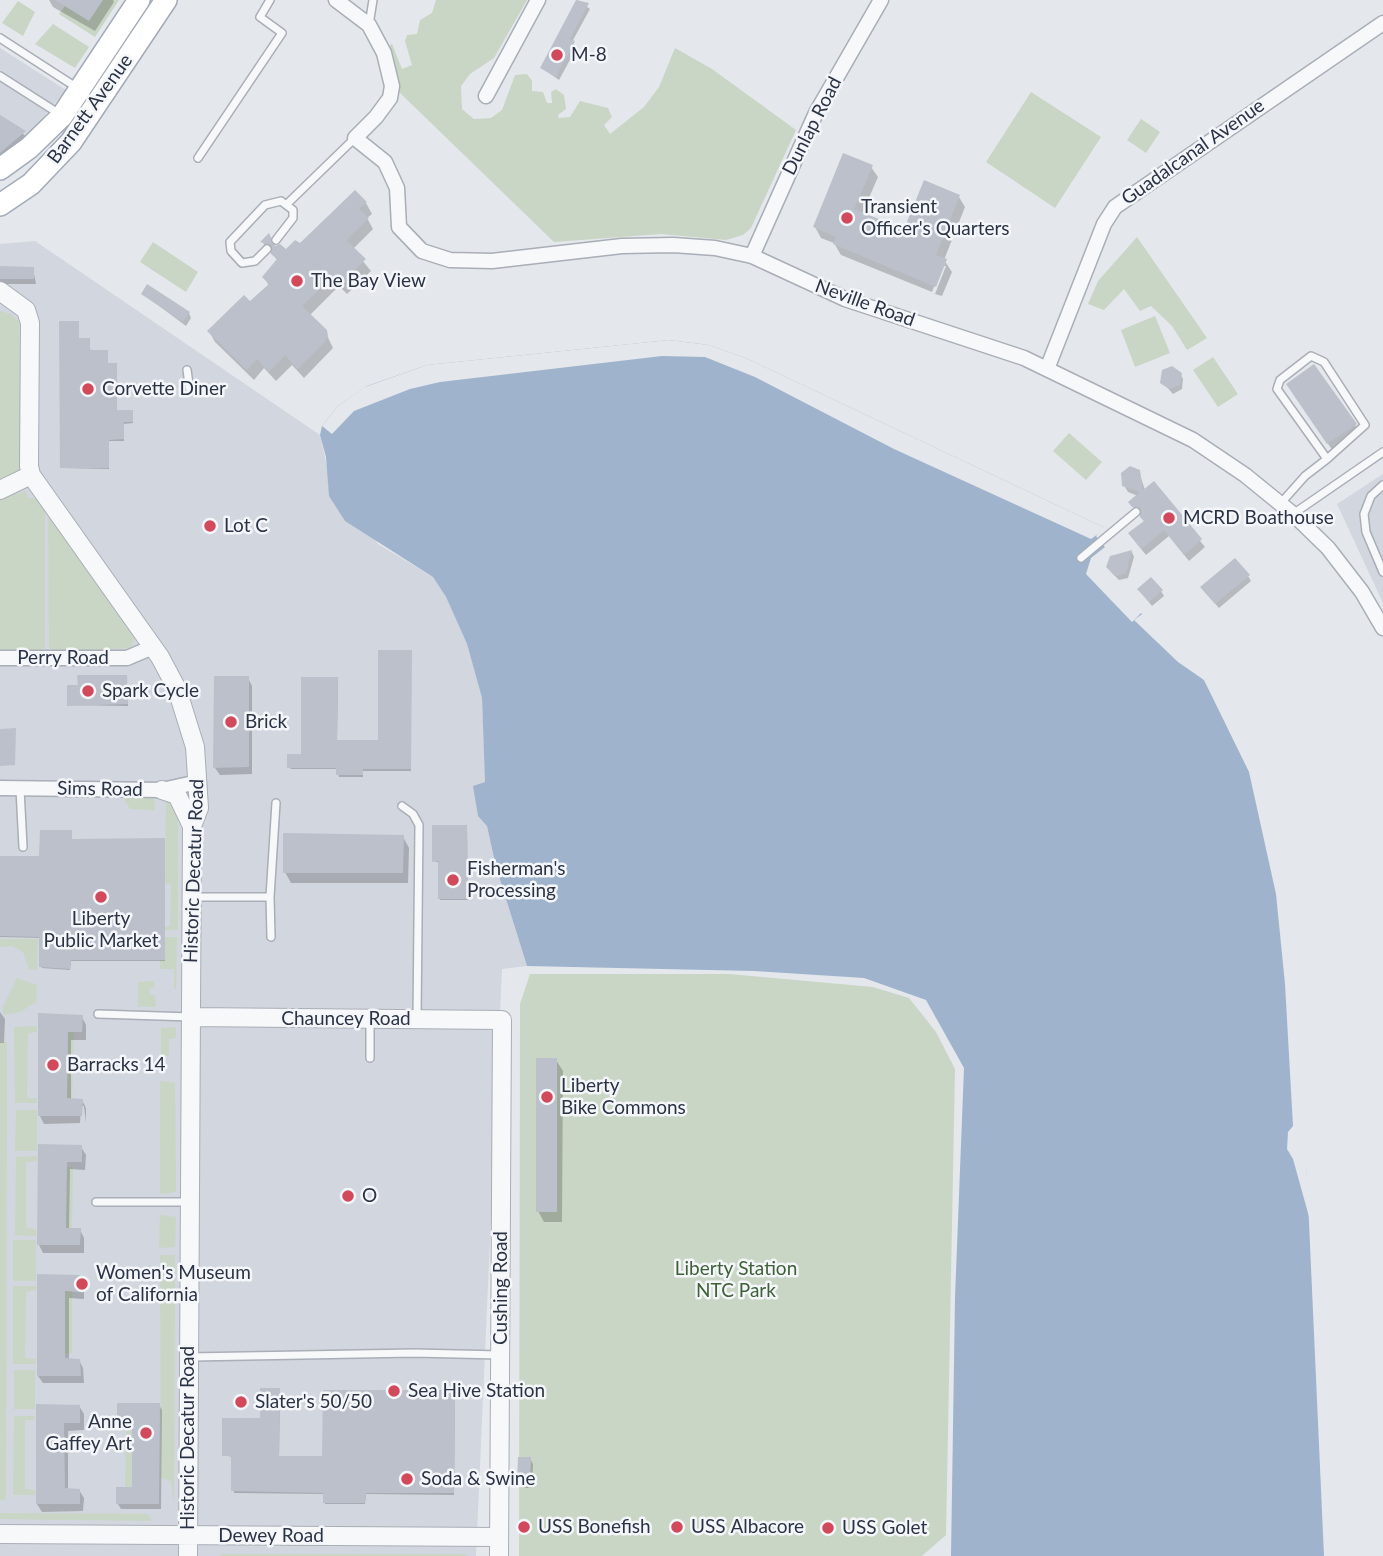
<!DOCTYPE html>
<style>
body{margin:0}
canvas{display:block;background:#e4e7ec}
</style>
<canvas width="1383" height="1556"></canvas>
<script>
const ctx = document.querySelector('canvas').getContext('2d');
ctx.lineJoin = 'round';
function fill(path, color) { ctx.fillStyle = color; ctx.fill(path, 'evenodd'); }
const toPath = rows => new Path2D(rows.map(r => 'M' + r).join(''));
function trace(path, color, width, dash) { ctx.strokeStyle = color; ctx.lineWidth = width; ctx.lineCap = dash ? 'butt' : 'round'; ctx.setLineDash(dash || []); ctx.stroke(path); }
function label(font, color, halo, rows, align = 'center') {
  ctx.font = font + ' Lato,sans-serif'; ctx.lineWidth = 5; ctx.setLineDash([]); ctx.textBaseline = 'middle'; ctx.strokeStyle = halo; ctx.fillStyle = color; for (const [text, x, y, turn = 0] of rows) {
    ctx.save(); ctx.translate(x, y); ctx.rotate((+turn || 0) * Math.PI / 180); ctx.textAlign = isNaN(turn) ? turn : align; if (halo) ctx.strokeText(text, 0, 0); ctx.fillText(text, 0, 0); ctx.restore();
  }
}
fill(toPath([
 [0,48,66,90,36,126,0,156],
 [35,241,320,435,328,471,378,544,433,577,446,597,467,644,482,698,487,826,496,867,527,966,502,969,476,1556,0,1556,0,244],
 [1383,474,1383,603,1337,504]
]), '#d2d6de');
fill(toPath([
 [103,0,119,0,95,37,59,14,65,6],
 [436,0,527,0,494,58,470,74,461,86,462,109,474,119,491,118,502,110,515,75,527,74,532,81,532,91,543,92,547,103,552,103,551,92,556,89,564,95,566,109,558,115,559,118,570,117,580,101,608,108,612,117,604,125,610,134,644,107,659,87,675,48,712,69,796,130,751,228,743,235,726,240,661,234,554,242,398,91,389,46,392,44,402,69,412,65,405,41,407,35,417,34,420,20,432,13],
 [18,1,35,12,23,36,2,23],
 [53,24,89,47,75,68,35,44],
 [1031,92,1101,137,1055,208,986,162],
 [1141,119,1160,132,1146,153,1127,140],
 [1137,237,1207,338,1187,350,1172,326,1151,306,1140,311,1124,289,1104,310,1088,304,1098,281],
 [153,242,198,272,186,292,140,262],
 [0,311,11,314,19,322,21,472,0,482],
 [1155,316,1170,353,1135,367,1121,330],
 [1213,357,1238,394,1218,407,1193,370],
 [1069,433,1102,462,1086,480,1053,451],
 [26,491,28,498,36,498,45,510,45,646,41,652,0,651,0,499],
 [48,510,136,637,130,648,52,652,49,646],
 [126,797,154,797,155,810,130,809,124,799],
 [166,797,178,811,178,930,165,930,165,927,170,926,171,884,165,883],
 [165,937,177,937,176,989,174,989,174,969,160,969,160,960,165,960],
 [0,939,38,939,37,970,29,969,23,952,12,946,0,947],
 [530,974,729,974,873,987,909,998,936,1032,955,1069,946,1535,922,1556,519,1556,520,1004],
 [17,978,37,985,36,1002,20,1012,4,1015,2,1009],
 [154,981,154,988,150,988,150,995,155,995,156,1007,138,1007,138,982],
 [37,1026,37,1032,28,1033,27,1098,37,1098,37,1103,15,1103,14,1027],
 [176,1027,176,1038,169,1039,169,1056,161,1056,161,1028],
 [68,1032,74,1032,72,1098,67,1098],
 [0,1042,7,1042,6,1500,0,1500],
 [160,1081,175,1083,176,1191,167,1194,160,1193],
 [16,1110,37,1110,37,1151,15,1151],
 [37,1156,37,1161,26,1162,26,1228,36,1229,36,1236,15,1235,16,1157],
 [67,1167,73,1167,72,1228,66,1228],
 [160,1215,176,1217,175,1247,159,1248],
 [13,1240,36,1240,36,1281,13,1281],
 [160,1255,175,1255,174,1504,171,1481,161,1478],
 [13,1286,36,1286,36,1290,26,1292,25,1358,36,1359,35,1364,13,1364],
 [65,1291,72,1291,72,1354,65,1353],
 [14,1370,35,1370,35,1409,14,1409],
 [14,1416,34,1416,34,1420,25,1420,25,1489,35,1490,35,1495,13,1495],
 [126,1420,132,1420,132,1487,125,1487],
 [0,1513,148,1514,152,1521,0,1519],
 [223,1554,465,1554,467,1556,220,1556]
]), '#c9d6c5');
fill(toPath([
 [669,340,709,345,748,359,1103,527,1096,536,1105,547,1091,558,1086,574,1132,622,1141,613,1204,680,1248,756,1281,877,1307,1178,1324,1556,951,1556,955,1297,964,1068,926,1000,864,978,754,971,527,966,496,867,487,826,478,816,473,786,485,782,482,698,467,644,446,597,433,577,345,521,329,496,326,457,320,435,322,426,338,406,367,386,427,365]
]), '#9fb4cc');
fill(toPath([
 [669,340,709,345,748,359,1103,527,1102,531,1091,539,894,449,755,377,705,357,662,356,440,382,410,389,354,411,332,434,322,426,338,406,365,387,427,365],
 [1145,612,1161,624,1207,678,1231,714,1251,754,1270,813,1285,877,1303,1066,1307,1178,1311,1185,1313,1231,1293,1159,1287,1149,1288,1132,1293,1126,1285,984,1276,894,1249,772,1204,680,1178,662,1134,620]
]), '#e4e7ec');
fill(toPath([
 [49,0,113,0,114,2,95,31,53,7],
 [578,0,590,9,572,42,577,47,559,80,542,68],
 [0,117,27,137,0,159],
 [871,167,878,177,862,214,905,231,959,197,965,207,944,260,952,272,942,296,935,294,946,266,942,266,932,292,841,255,834,243,821,238,815,227],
 [366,203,372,214,367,218,373,229,353,249,371,271,347,294,339,286,310,315,325,331,333,348,304,378,292,365,276,381,264,368,254,380,215,342,209,331,250,304,269,286,264,277,278,261,263,243,269,236,275,248,285,252],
 [0,267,33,268,36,284,0,284],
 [143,294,189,313,191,318,186,326],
 [79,340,108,364,117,366,117,412,133,413,133,423,124,424,124,441,109,441,109,469,62,468],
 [1314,366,1360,432,1333,451,1292,392],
 [1180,374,1183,379,1182,389,1173,394,1162,382],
 [1139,472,1145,490,1154,483,1205,547,1189,561,1169,536,1146,555,1134,540,1145,522,1130,503,1138,496,1128,492,1124,485],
 [1132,552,1134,557,1128,578,1119,580,1111,572,1112,558],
 [1248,576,1251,581,1219,608,1205,592],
 [1139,590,1161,591,1164,596,1152,606],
 [411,652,411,771,363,771,363,777,339,777,338,769,290,769,303,756,338,680,337,742,379,742],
 [126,677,128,706,68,705,80,687],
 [248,678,252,686,252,774,220,775,215,768],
 [467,828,468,900,440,900,440,863,434,861],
 [71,832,72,841,164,839,165,961,71,961,70,970,42,968,41,938,0,937,0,858,41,858],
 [403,837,409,848,408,883,291,883,285,872],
 [0,1012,5,1019,4,1043,0,1043],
 [40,1015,82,1017,86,1025,86,1040,71,1040,71,1100,82,1100,86,1108,86,1123,84,1106,81,1106,80,1123,44,1124,40,1116],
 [556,1060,563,1071,562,1222,544,1222,538,1211],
 [39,1145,81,1147,86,1155,85,1170,70,1169,69,1230,80,1230,84,1238,84,1253,43,1253,39,1245],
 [39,1276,79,1276,84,1284,84,1299,69,1298,69,1360,79,1360,83,1368,84,1383,43,1383,38,1376],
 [280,1392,279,1458,324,1458,455,1394,454,1495,366,1494,365,1504,325,1504,324,1494,234,1493,233,1457,223,1455,262,1420],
 [159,1405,162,1410,161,1509,121,1509,118,1504,133,1488,133,1425,121,1425,118,1420],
 [38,1406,79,1406,84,1414,84,1430,68,1431,68,1490,79,1490,84,1498,83,1511,42,1512,37,1504],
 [530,1459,533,1464,532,1488,522,1488,519,1483]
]), '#0003');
fill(toPath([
 [55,0,103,0,89,21],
 [576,0,589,3,570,39,575,41,556,77,540,68],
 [0,115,26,131,0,153],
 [843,153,873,165,854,209,904,229,924,180,960,195,936,255,947,259,936,287,833,244,836,237,813,227],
 [355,190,367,202,359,209,369,218,346,240,366,259,340,284,332,277,302,306,327,330,328,336,325,342,297,369,285,355,269,372,257,359,247,370,207,331,244,295,250,301,269,284,262,277,277,259,271,254,272,245,260,242,269,233,275,246,280,244,286,249,295,240,300,243],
 [0,266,34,267,34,279,0,279],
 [147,284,190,312,183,322,141,294],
 [59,321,79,321,79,338,90,338,90,350,108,350,108,363,117,363,117,410,133,410,133,422,124,422,124,439,109,440,109,468,60,468],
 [1314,364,1357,424,1327,444,1286,384],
 [1172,366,1182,373,1180,385,1169,389,1160,383,1162,370],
 [1130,466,1140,470,1143,490,1154,481,1202,539,1184,555,1164,530,1141,549,1128,533,1144,521,1140,517,1140,508,1132,507,1128,502,1140,492,1122,486,1121,473],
 [1132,550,1126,573,1115,576,1106,567,1110,556],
 [1235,558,1250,575,1215,604,1200,587],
 [1151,577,1163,590,1149,602,1137,589],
 [378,650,412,650,411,769,363,769,363,775,336,775,336,768,287,768,287,754,301,754,301,677,338,677,337,740,378,740],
 [77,675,127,675,128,704,67,706,67,685,78,685],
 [214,676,249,676,249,767,213,768],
 [16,728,15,765,0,766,0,729],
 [432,825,467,825,468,899,438,899,438,861,432,862],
 [40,830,72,830,72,839,165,838,165,960,71,960,70,969,39,967,39,937,0,936,0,856,39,856],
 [283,833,404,835,403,873,283,873],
 [38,1013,83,1015,82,1032,68,1032,67,1098,83,1099,82,1116,38,1116],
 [536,1058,557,1058,557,1212,536,1212],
 [38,1144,82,1145,82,1162,67,1162,66,1228,81,1228,80,1245,37,1245],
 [37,1274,80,1275,80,1292,65,1291,65,1358,80,1359,81,1376,37,1376],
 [260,1388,280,1388,279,1456,322,1456,323,1390,455,1390,454,1493,366,1493,365,1503,323,1503,323,1493,231,1491,231,1456,222,1456,222,1418,260,1418],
 [117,1403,160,1403,159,1504,116,1504,116,1487,132,1487,132,1420,117,1421],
 [36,1404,80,1405,80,1423,64,1423,65,1488,80,1489,80,1504,36,1504],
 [518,1457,531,1457,530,1484,517,1484]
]), '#bbc0ca');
const service = toPath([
 [369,25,373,0],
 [0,38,79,89],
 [0,76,58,113],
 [198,158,282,33,260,17,270,0],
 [288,203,355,138],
 [267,249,255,261,242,263,231,251,230,242,265,205,281,201,293,210,293,218,276,240],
 [187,370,190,391],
 [1383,485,1371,496,1364,514,1366,532,1383,572],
 [1281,503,1305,476,1327,459,1365,425,1324,362,1311,356,1280,380,1277,389,1327,459],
 [1293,514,1383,452],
 [1081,558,1136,512],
 [20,789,23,847],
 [402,806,413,814,419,825,417,1018],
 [193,897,270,897],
 [271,937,270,897,276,803],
 [98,1014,191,1017],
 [370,1058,370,1020],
 [96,1202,190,1202],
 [190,1357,414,1353,500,1355]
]);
const minor = toPath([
 [336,0,369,25,384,53,392,86,390,98,376,117,355,138,385,162,397,188,399,227,422,251,450,260,492,261,622,246,673,245,715,248,752,256,845,299,1024,358,1193,440,1245,475,1293,514,1328,548,1362,592,1383,628],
 [486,96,538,0],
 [752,256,816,113,881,0],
 [1047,369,1104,224,1115,207,1383,23],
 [0,658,127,658,153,647],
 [0,788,162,790,198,782]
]);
const tertiary = toPath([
 [0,291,26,310,30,323,29,466,31,475,160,657,177,689,195,747,199,808,192,826,188,1556],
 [0,490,31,475],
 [162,790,177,795,192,826],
 [191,1017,502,1020,499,1556],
 [0,1534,499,1537]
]);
const primary = toPath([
 [0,169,29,148,62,116,139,0],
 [0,205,31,184,71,142,166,0]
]);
trace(service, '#a9aeb7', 10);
trace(minor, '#a9aeb7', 17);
trace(tertiary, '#a9aeb7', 20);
trace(primary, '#a3abb8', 24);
trace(service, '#f7f8fa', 7);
trace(minor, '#f7f8fa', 14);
trace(tertiary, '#f7f8fa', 18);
trace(primary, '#fff', 21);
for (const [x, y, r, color] of [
 [557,55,7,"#d1495b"],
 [847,218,7,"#d1495b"],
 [297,281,7,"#d1495b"],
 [88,389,7,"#d1495b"],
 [1169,518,7,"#d1495b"],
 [210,526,7,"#d1495b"],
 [88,691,7,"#d1495b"],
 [231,722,7,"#d1495b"],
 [453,880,7,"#d1495b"],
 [101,897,7,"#d1495b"],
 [53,1065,7,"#d1495b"],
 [547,1097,7,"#d1495b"],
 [348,1196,7,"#d1495b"],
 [82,1284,7,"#d1495b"],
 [394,1391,7,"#d1495b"],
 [241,1402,7,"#d1495b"],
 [146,1433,7,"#d1495b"],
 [407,1479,7,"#d1495b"],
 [524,1527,7,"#d1495b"],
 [677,1527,7,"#d1495b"],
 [828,1528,7,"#d1495b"]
]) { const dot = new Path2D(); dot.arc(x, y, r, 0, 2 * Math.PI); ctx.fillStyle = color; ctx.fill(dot); trace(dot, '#f4f6f9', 2.5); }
label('19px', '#2b3445', '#f4f6f9', [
 ["M-8",571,55],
 ["Transient",861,207],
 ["Officer's Quarters",861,229],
 ["The Bay View",311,281],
 ["Corvette Diner",102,389],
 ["MCRD Boathouse",1183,518],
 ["Lot C",224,526],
 ["Spark Cycle",102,691],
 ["Brick",245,722],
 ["Fisherman's",467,869],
 ["Processing",467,891],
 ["Liberty",101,919,"center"],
 ["Public Market",101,941,"center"],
 ["Barracks 14",67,1065],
 ["Liberty",561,1086],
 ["Bike Commons",561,1108],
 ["O",362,1196],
 ["Women's Museum",96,1273],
 ["of California",96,1295],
 ["Sea Hive Station",408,1391],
 ["Slater's 50/50",255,1402],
 ["Anne",132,1422,"right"],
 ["Gaffey Art",132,1444,"right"],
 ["Soda & Swine",421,1479],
 ["USS Bonefish",538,1527],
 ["USS Albacore",691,1527],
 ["USS Golet",842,1528]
], 'left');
label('19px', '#2b3445', '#f4f6f9', [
 ["Barnett Avenue",90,109,-54],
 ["Dunlap Road",812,126,-63],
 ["Guadalcanal Avenue",1193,152,-35],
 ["Neville Road",865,303,20],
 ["Perry Road",63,658],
 ["Sims Road",100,789,1],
 ["Historic Decatur Road",194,871,-88],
 ["Chauncey Road",346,1019],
 ["Cushing Road",501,1288,-90],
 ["Historic Decatur Road",188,1438,-90],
 ["Dewey Road",271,1536]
]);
label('19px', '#3f6138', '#f4f6f9', [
 ["Liberty Station",736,1269],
 ["NTC Park",736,1291]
]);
</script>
